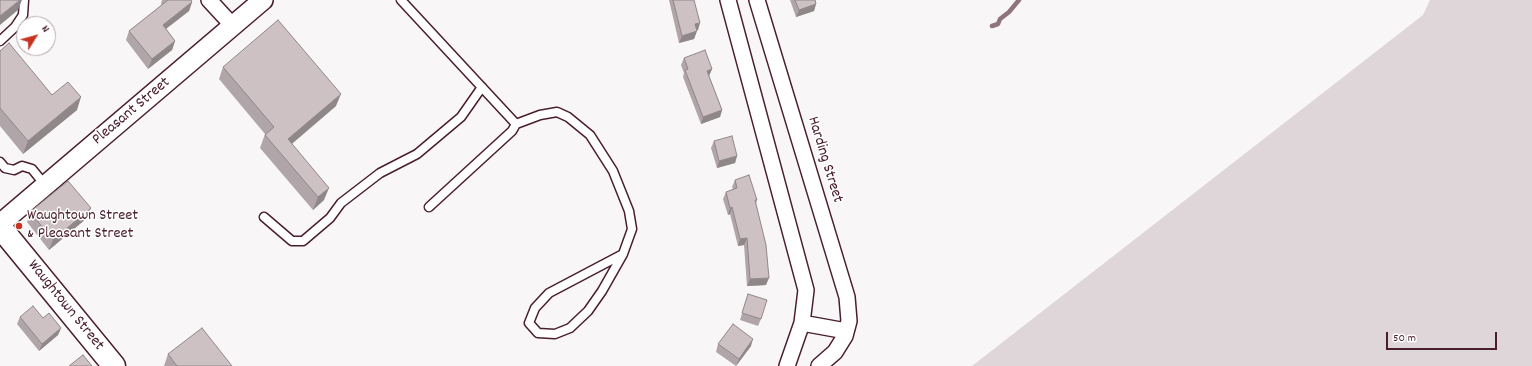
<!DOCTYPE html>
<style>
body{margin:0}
#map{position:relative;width:1532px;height:366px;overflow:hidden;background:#f8f6f7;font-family:Dekko,sans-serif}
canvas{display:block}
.north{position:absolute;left:16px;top:16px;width:40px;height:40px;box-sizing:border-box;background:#fff;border:1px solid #b7a5aa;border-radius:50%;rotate:53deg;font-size:11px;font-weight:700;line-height:16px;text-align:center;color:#4a1f2b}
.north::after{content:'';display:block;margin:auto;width:14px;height:18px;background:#c8321e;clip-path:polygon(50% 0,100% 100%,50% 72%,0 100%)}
.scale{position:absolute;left:1386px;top:332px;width:111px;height:18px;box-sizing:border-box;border:2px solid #4a1f2b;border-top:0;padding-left:5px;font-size:12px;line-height:14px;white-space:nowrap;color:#4a1f2b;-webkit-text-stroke:3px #fff;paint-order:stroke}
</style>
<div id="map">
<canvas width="1532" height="366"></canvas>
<div class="north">N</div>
<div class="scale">50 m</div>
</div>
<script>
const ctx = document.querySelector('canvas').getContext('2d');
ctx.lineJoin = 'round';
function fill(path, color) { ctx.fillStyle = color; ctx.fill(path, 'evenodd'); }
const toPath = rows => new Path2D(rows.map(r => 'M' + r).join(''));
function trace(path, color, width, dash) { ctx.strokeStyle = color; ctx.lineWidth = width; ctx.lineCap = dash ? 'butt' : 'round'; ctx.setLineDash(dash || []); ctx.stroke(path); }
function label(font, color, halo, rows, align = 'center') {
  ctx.font = font + ' Dekko,sans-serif'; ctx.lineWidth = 3; ctx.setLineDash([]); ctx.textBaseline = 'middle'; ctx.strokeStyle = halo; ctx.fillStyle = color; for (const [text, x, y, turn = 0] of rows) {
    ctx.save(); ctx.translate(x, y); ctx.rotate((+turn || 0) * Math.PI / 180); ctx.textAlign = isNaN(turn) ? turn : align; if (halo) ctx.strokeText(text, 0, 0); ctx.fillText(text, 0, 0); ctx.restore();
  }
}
fill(toPath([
 [1430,0,1532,0,1532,366,972,366,1423,15]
]), '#ded6d9');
trace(toPath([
 [992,26,998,24,1000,19,1009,12,1019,0]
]), '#8f747b', 4.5);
const service = toPath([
 [401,0,516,124,512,131,429,207],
 [0,41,15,27,23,15,24,0],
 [516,124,540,115,557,112,568,117,590,135,613,171,629,211,632,229,623,254,549,293,535,308,529,323,538,333,555,334,570,328,588,311,602,291,623,254],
 [0,162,5,168,14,170,22,166,32,169,45,185],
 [264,217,292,241,303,241,330,218,341,203,380,173,417,154,461,117,482,87]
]);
const minor = toPath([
 [209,0,233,26],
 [728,0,806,290,802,323,787,366],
 [757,0,847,297,849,321,845,336,835,352,819,366],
 [802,323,846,331]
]);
const tertiary = toPath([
 [0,224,263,0]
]);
const primary = toPath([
 [0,227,114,366]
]);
trace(service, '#4a1f2b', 11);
trace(minor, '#4a1f2b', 18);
trace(tertiary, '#4a1f2b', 22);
trace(primary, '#4a1f2b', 25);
trace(service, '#fff', 8);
trace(minor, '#fff', 15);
trace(tertiary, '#fff', 19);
trace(primary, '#fff', 22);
fill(toPath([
 [162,0,191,0,192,2,189,11,166,29,175,41,172,50,148,69,126,40,129,31,162,5,161,4],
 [669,0,694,0,698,30,697,30,694,39,679,43],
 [790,0,815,0,816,4,814,11,796,17],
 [0,51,52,95,77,110,23,154,0,126],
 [684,58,712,69,709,76,722,110,720,117,701,124,683,77,684,73,681,65],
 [223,67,336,106,292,144,324,200,313,210,260,148,265,134,219,79],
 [714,141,737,156,735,163,717,168,711,148],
 [735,180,757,200,756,204,766,285,747,286,744,245,738,246,730,214,728,215,723,199,726,192,733,189,732,187],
 [30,212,87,218,49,250,27,222],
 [748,294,761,319,758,326,740,320],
 [20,317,61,328,58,335,39,351,17,324],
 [718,344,751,346,736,366,716,352],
 [168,354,232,366,164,366]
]), '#b0a6a9');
fill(toPath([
 [20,0,22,0,18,10,0,25,0,16],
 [192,2,189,11,159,34,163,25],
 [816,4,814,11,796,17,799,10],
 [700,23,698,30,692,31,695,24],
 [697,31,694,39,679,43,682,36],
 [175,41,172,50,148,69,152,59],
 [712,69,709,76,707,71],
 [341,94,336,106,283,151,288,139],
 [81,97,77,110,23,154,28,141],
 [722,110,720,117,701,124,703,117],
 [737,156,735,163,717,168,719,161],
 [329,188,324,200,313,210,318,197],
 [732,207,730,214,728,215,730,208],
 [91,208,87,218,49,250,53,240],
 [747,238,744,245,738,246,740,239],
 [769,278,766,285,747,286,750,279],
 [61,328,58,335,39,351,42,344],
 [753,339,751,346,736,366,739,359]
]), '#908789');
const building = toPath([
 [0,0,20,0,0,16,0,0],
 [168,0,191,0,192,2,163,25,175,41,152,59,129,31,168,0],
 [673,0,694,0,700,23,695,24,697,31,682,36,673,0],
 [795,0,815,0,816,4,799,10,795,0],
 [278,20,341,94,288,139,329,188,318,197,265,135,274,127,223,67,278,20],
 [9,43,52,95,68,82,81,97,28,141,0,108,0,51,9,43],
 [705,50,712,69,707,71,722,110,703,117,685,70,688,69,684,58,705,50],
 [732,136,737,156,719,161,714,141,732,136],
 [749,175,757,200,755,200,766,245,769,278,750,279,747,238,740,239,732,207,730,208,726,192,737,188,735,180,749,175],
 [68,181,91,208,53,240,30,212,68,181],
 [748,294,767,300,761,319,742,313,748,294],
 [33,306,43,318,49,313,61,328,42,344,20,317,33,306],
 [733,324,753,339,739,359,718,344,733,324],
 [202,328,232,366,177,366,168,354,202,328],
 [83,355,92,366,69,366,83,355]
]);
fill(building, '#cdc1c4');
trace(building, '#908789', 1);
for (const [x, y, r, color] of [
 [19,226,4,"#c8321e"]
]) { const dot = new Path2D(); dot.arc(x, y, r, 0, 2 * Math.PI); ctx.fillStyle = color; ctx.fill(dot); trace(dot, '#fff', 1.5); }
label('16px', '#4a1f2b', '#fff', [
 ["Pleasant Street",132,112,-40],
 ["Harding Street",824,160,73],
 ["Waughtown Street",65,306,51]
]);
label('16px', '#4a1f2b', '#fff', [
 ["Waughtown Street",27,217],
 ["& Pleasant Street",27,235]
], 'left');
</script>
